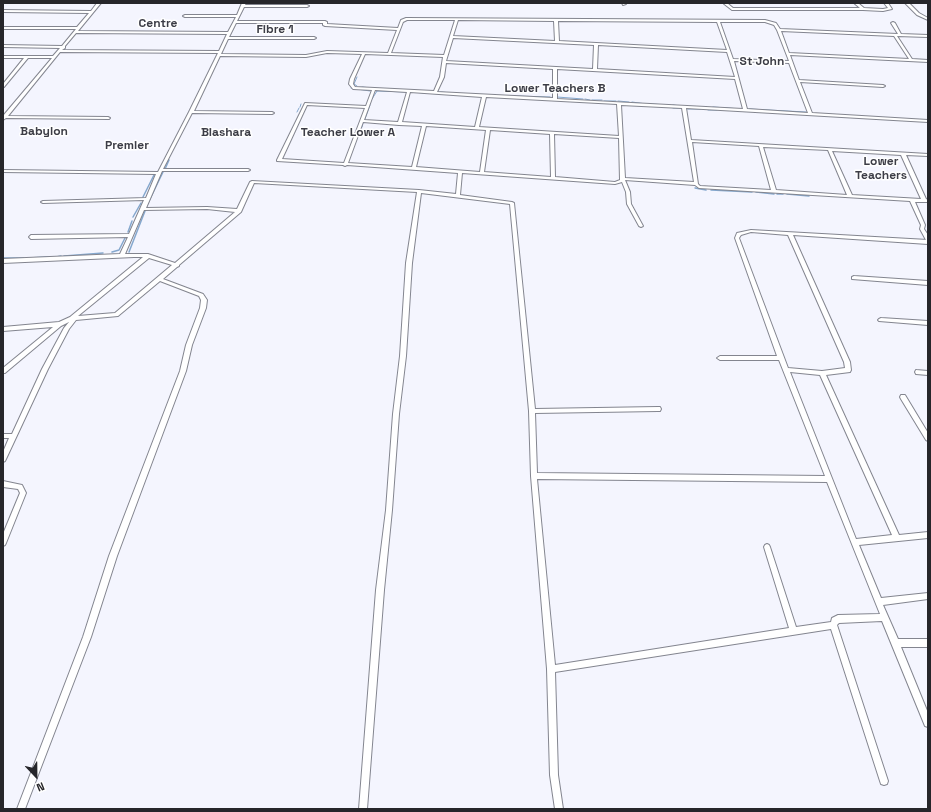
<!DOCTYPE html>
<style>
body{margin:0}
#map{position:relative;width:931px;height:812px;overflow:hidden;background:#f4f5fe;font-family:"Space Grotesk",sans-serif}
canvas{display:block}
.frame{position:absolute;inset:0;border:4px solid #26262a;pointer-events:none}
.north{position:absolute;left:16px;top:756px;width:40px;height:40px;-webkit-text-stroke:3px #fff;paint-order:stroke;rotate:158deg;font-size:11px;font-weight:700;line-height:16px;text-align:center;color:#26262a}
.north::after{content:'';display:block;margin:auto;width:14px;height:18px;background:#26262a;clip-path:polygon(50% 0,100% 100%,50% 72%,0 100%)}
</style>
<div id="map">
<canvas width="931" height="812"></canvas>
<div class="frame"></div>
<div class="north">N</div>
</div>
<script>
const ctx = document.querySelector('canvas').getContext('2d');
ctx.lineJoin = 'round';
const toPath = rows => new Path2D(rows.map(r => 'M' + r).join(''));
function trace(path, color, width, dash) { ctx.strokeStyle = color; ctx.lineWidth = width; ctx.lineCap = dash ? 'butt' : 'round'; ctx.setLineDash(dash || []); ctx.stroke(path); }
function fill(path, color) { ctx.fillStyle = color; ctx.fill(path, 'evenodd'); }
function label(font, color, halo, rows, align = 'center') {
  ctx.font = font + ' "Space Grotesk",sans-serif'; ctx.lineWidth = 3; ctx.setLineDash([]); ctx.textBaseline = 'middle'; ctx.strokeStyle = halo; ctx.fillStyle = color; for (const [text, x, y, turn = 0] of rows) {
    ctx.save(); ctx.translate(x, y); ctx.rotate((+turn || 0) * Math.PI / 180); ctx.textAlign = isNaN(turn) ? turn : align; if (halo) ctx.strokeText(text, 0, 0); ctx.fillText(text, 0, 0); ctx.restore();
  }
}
trace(toPath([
 [357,77,354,84,357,86],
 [362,87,371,88],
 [351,88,370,91],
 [411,92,440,94],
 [439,92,452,93],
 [515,96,550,97],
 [557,97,583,99],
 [372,99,377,91,407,92],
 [585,99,590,100],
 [592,100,602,100],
 [604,101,616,101],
 [618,101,629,102],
 [632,102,646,104],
 [605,103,618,104],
 [649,104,669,105],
 [673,105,679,106],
 [300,107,301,104],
 [713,107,741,109],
 [673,108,682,108],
 [688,109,701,109],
 [749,109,806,112],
 [708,110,717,110],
 [297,112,299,108],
 [365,119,370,105],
 [362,127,363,123]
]), '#85a8ce', 1);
trace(toPath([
 [165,169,169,160],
 [695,188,706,190],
 [711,190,752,192],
 [756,192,774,194],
 [777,194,783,194],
 [787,194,809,196],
 [143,197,154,175],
 [147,205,163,172],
 [133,217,141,203],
 [128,232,132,221],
 [112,252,119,250,126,236],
 [129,252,145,211],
 [64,256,103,253],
 [56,257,61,256],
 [3,258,24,258],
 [29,258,48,257]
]), '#85a8ce', 1.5);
const minor = toPath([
 [97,3,101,3,78,31,228,32,236,17,185,17,183,16,185,15,237,15,242,3,246,3,245,5,307,5,309,6,307,7,244,7,237,21,325,21,327,22,327,24,398,28,401,20,406,18,765,20,776,23,780,29,898,34,891,23,893,22,895,23,901,34,928,35,928,37,897,36,912,59,928,60,928,62,790,55,799,80,883,85,885,86,883,87,800,82,812,113,928,120,928,122,686,108,691,140,928,154,928,156,906,155,926,199,928,200,928,202,915,202,925,225,924,229,928,235,928,244,793,235,850,362,851,370,850,372,826,375,899,535,928,532,928,538,859,545,881,598,928,593,928,599,883,605,898,639,928,639,928,647,901,647,928,713,928,727,925,726,882,621,839,623,837,625,888,781,887,784,884,785,881,784,880,781,831,629,555,672,558,775,563,809,555,809,550,775,547,669,531,476,529,411,510,204,421,193,412,263,406,356,399,414,392,510,384,590,367,809,359,809,376,590,386,510,393,414,400,356,406,263,417,192,254,183,241,212,179,265,179,266,177,267,163,279,203,294,207,300,206,308,192,345,186,371,117,556,91,637,25,809,17,809,83,637,109,556,180,371,186,345,200,308,201,300,199,296,160,281,118,316,76,320,69,329,48,369,6,459,5,461,3,462,3,452,9,438,3,438,3,434,12,434,42,369,64,328,69,322,61,326,5,373,3,373,3,368,53,327,3,331,3,327,59,322,70,317,143,257,134,257,3,263,3,259,120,254,128,237,31,239,29,237,31,235,129,234,144,200,43,203,41,202,43,201,146,198,156,174,3,172,3,170,158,172,189,112,218,53,60,52,8,116,108,117,110,118,109,119,6,118,3,120,3,116,52,58,28,58,4,87,3,87,3,84,24,58,3,58,3,56,53,56,60,48,3,47,3,45,62,46,76,29,3,29,3,27,77,27,89,13,3,12,3,10,91,11,97,3],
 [407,20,455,20,444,55,391,53,403,22,407,20],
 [458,20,554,21,555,41,453,36,458,20],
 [558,21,717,22,727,50,559,41,558,21],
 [720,22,765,22,774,25,777,30,789,61,733,59,720,22],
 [236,23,323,23,323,25,325,26,397,30,388,53,327,51,306,55,221,54,228,39,314,39,316,38,314,37,229,37,236,23],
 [781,31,894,36,909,59,789,53,781,31],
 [76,33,227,34,219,51,62,50,65,48,65,46,76,33],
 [453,38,594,45,593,69,446,61,453,38],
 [598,45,727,52,735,77,597,69,598,45],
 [327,53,362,54,350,79,349,84,353,89,372,90,366,106,305,103,277,160,277,161,343,165,345,166,347,165,458,173,456,194,419,190,252,181,250,182,237,209,207,207,146,208,162,171,248,171,250,170,248,169,163,169,192,113,272,114,274,113,272,112,194,111,220,56,306,57,327,53],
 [365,54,443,57,440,77,434,91,355,87,353,84,354,79,365,54],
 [734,61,789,63,808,113,747,109,734,61],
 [446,63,553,69,553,98,437,92,444,77,446,63],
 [557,69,735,79,743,109,557,99,557,69],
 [375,90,407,92,398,122,364,120,375,90],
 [410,92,482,97,475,127,402,122,410,92],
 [486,97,617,104,619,136,479,127,486,97],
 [307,105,365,108,344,163,282,159,307,105],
 [621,105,682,108,694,182,625,178,621,105],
 [363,122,399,125,422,126,412,167,348,163,363,122],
 [426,126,486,130,480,172,416,167,426,126],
 [490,130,550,134,551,177,484,172,490,130],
 [554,134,619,138,620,180,615,182,555,177,554,134],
 [692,142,759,146,771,190,700,186,698,184,692,142],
 [763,147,828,150,847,195,776,190,763,147],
 [832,151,901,155,921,199,852,195,832,151],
 [462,173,615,184,622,182,626,192,627,204,639,226,641,227,643,226,631,204,630,192,625,180,695,185,699,188,910,201,921,225,920,229,926,240,928,240,751,230,737,233,735,238,777,356,720,356,717,358,720,360,779,360,825,476,537,473,535,413,658,411,660,411,661,409,660,407,658,407,535,409,514,203,512,202,460,195,462,173],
 [207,209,235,212,175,263,148,254,125,254,144,210,207,209],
 [751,232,788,235,844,362,845,368,822,371,788,368,739,238,741,235,751,232],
 [149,258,172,265,115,313,78,316,149,258],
 [790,372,820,375,892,535,856,539,790,372],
 [537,479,827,482,880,614,838,615,832,618,831,622,796,627,770,547,769,545,767,544,765,545,764,547,789,628,555,665,537,479],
 [622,3,626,3,626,4,623,5,622,3],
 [723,3,727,3,733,8,860,8,854,3,858,3,864,8,883,9,888,8,884,3,888,3,892,9,883,11,863,10,732,10,723,3],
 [905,3,909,3,919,13,928,18,928,20,917,15,905,3],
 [854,276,928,281,928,285,852,279,852,277,854,276],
 [881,318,928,321,928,325,879,321,878,320,879,319,881,318],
 [916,370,928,371,928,375,916,374,915,372,916,370],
 [901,395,905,395,928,433,928,441,926,440,901,399,900,397,901,395],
 [3,481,22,485,26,493,6,543,5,545,3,546,3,534,20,493,18,489,3,487,3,481]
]);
trace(minor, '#83858f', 2);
fill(minor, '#fff');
label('bold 12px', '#3c3d46', '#fff', [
 ["Centre",158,24],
 ["Fibre 1",275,30],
 ["St John",762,62],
 ["Lower Teachers B",555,89],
 ["Babylon",44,132],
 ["Biashara",226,133],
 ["Teacher Lower A",348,133],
 ["Premier",127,146],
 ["Lower",881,162],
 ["Teachers",881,176]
]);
</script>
